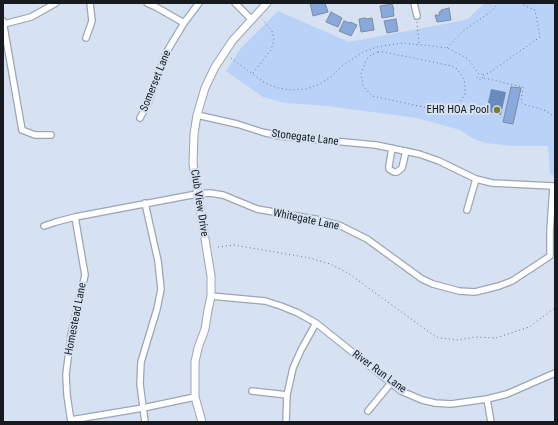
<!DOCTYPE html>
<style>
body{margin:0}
#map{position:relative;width:558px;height:425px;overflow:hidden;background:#d6e1f1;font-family:"Roboto Condensed",sans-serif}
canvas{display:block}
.frame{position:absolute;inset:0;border:4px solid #171b20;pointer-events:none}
</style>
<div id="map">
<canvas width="558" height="425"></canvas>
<div class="frame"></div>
</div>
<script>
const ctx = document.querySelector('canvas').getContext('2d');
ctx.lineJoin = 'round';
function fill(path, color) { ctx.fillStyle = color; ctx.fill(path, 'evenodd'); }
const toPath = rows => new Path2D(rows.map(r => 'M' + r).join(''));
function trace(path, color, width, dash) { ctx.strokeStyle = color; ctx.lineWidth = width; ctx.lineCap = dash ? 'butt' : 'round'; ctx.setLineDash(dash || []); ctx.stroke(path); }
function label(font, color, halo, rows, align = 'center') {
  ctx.font = font + ' "Roboto Condensed",sans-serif'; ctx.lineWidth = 4; ctx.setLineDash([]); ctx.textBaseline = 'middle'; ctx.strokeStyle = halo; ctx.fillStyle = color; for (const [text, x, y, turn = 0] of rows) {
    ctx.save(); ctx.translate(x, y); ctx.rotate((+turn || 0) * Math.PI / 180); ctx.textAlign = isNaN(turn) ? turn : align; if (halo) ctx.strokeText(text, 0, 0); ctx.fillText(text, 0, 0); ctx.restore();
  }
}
fill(toPath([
 [484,3,555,3,555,176,550,174,548,146,513,146,485,143,472,138,460,130,417,118,327,106,285,103,263,97,226,71,241,48,278,11,349,42,460,21,469,18]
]), '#bad2f7');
fill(toPath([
 [491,89,506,92,501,115,486,111]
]), '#6a8abe');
const building = toPath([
 [310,3,325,3,328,12,313,16,310,3],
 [392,4,394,10,393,10,394,16,382,18,380,6,392,4],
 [449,8,451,20,437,22,435,15,440,15,439,12,441,12,441,10,449,8],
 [331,12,342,18,338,27,326,22,331,12],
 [365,18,366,19,372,18,374,30,361,32,359,19,365,18],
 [396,19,398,31,387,33,384,21,396,19],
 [344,21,350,23,350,22,357,25,351,36,339,31,344,21],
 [511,87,521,88,513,124,503,122,511,87]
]);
fill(building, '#87a9de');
trace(building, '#828b9a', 1);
const minor = toPath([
 [147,3,156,7,184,23],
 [235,3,251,19],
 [414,3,417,16],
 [3,21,22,130,35,135,51,135],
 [4,24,31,17,56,3],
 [86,38,92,21,90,3],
 [140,118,149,101,166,53,184,23,199,3],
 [392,148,389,166,389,169,394,172,397,172,402,168,406,151],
 [467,210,476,179],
 [44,226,56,222,75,217,197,194,210,193,223,195,257,209,320,220,339,225,367,239,422,279,433,284,459,291,475,292,499,286,512,281,550,256,550,231,553,186,492,183,476,179,439,161,419,154,376,145,279,136,262,132,237,124,197,115],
 [211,296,265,301,281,306,298,313,316,323,401,391,422,400,435,403,451,404,487,399,507,394,555,373],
 [252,391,287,395],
 [487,399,491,422],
 [368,411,391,383],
 [71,420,143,408,195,397],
 [71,422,67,395,66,374,71,335,85,275,75,217],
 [145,422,140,384,141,362,157,309,161,289,158,261,145,203],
 [286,422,287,395,293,368,301,350,316,323]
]);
const tertiary = toPath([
 [202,422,195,397,195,362,198,348,205,329,208,310,211,296,211,276,193,164,194,134,197,115,205,88,215,67,233,40,267,3]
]);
trace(minor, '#9ca5b5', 8);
trace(tertiary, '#9ca5b5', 9);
trace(toPath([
 [417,22,419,43],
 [447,48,463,31,489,13,499,3],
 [378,52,384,52,452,66,456,68,464,79,465,85,465,94,461,100,453,108,442,111,372,96,363,86,361,73,366,60,371,55,378,52],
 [231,58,265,83,278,88,291,90,306,89,320,84,332,76,342,66,363,52,377,47,402,43,432,46,447,48,457,53,468,59,479,74,477,78,481,80,483,76,482,74,479,74],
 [253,73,271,50,274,40,272,31,262,19],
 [483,75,489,73,540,37,535,10,523,5,521,3],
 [484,78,523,87,521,102,523,104,544,110,555,117],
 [218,247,234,245,310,258,330,264,348,273,436,337,441,338,457,340,475,337,496,338,529,327,555,308]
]), '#6e7680', 1, [1, 3]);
trace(minor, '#fff', 5.5);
trace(tertiary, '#fff', 7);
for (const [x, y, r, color] of [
 [497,110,4,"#7d7d25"]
]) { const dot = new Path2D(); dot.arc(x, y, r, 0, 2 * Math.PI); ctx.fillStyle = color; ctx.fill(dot); trace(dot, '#d6e1f1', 1.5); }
label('11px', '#171b20', '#d6e1f1', [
 ["Somerset Lane",156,81,-68],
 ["Stonegate Lane",305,138,7],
 ["Club View Drive",199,203,81],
 ["Whitegate Lane",306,220,12],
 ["Homestead Lane",76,319,-79],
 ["River Run Lane",379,372,36]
]);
label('11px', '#171b20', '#d6e1f1', [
 ["EHR HOA Pool",489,110]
], 'right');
</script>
